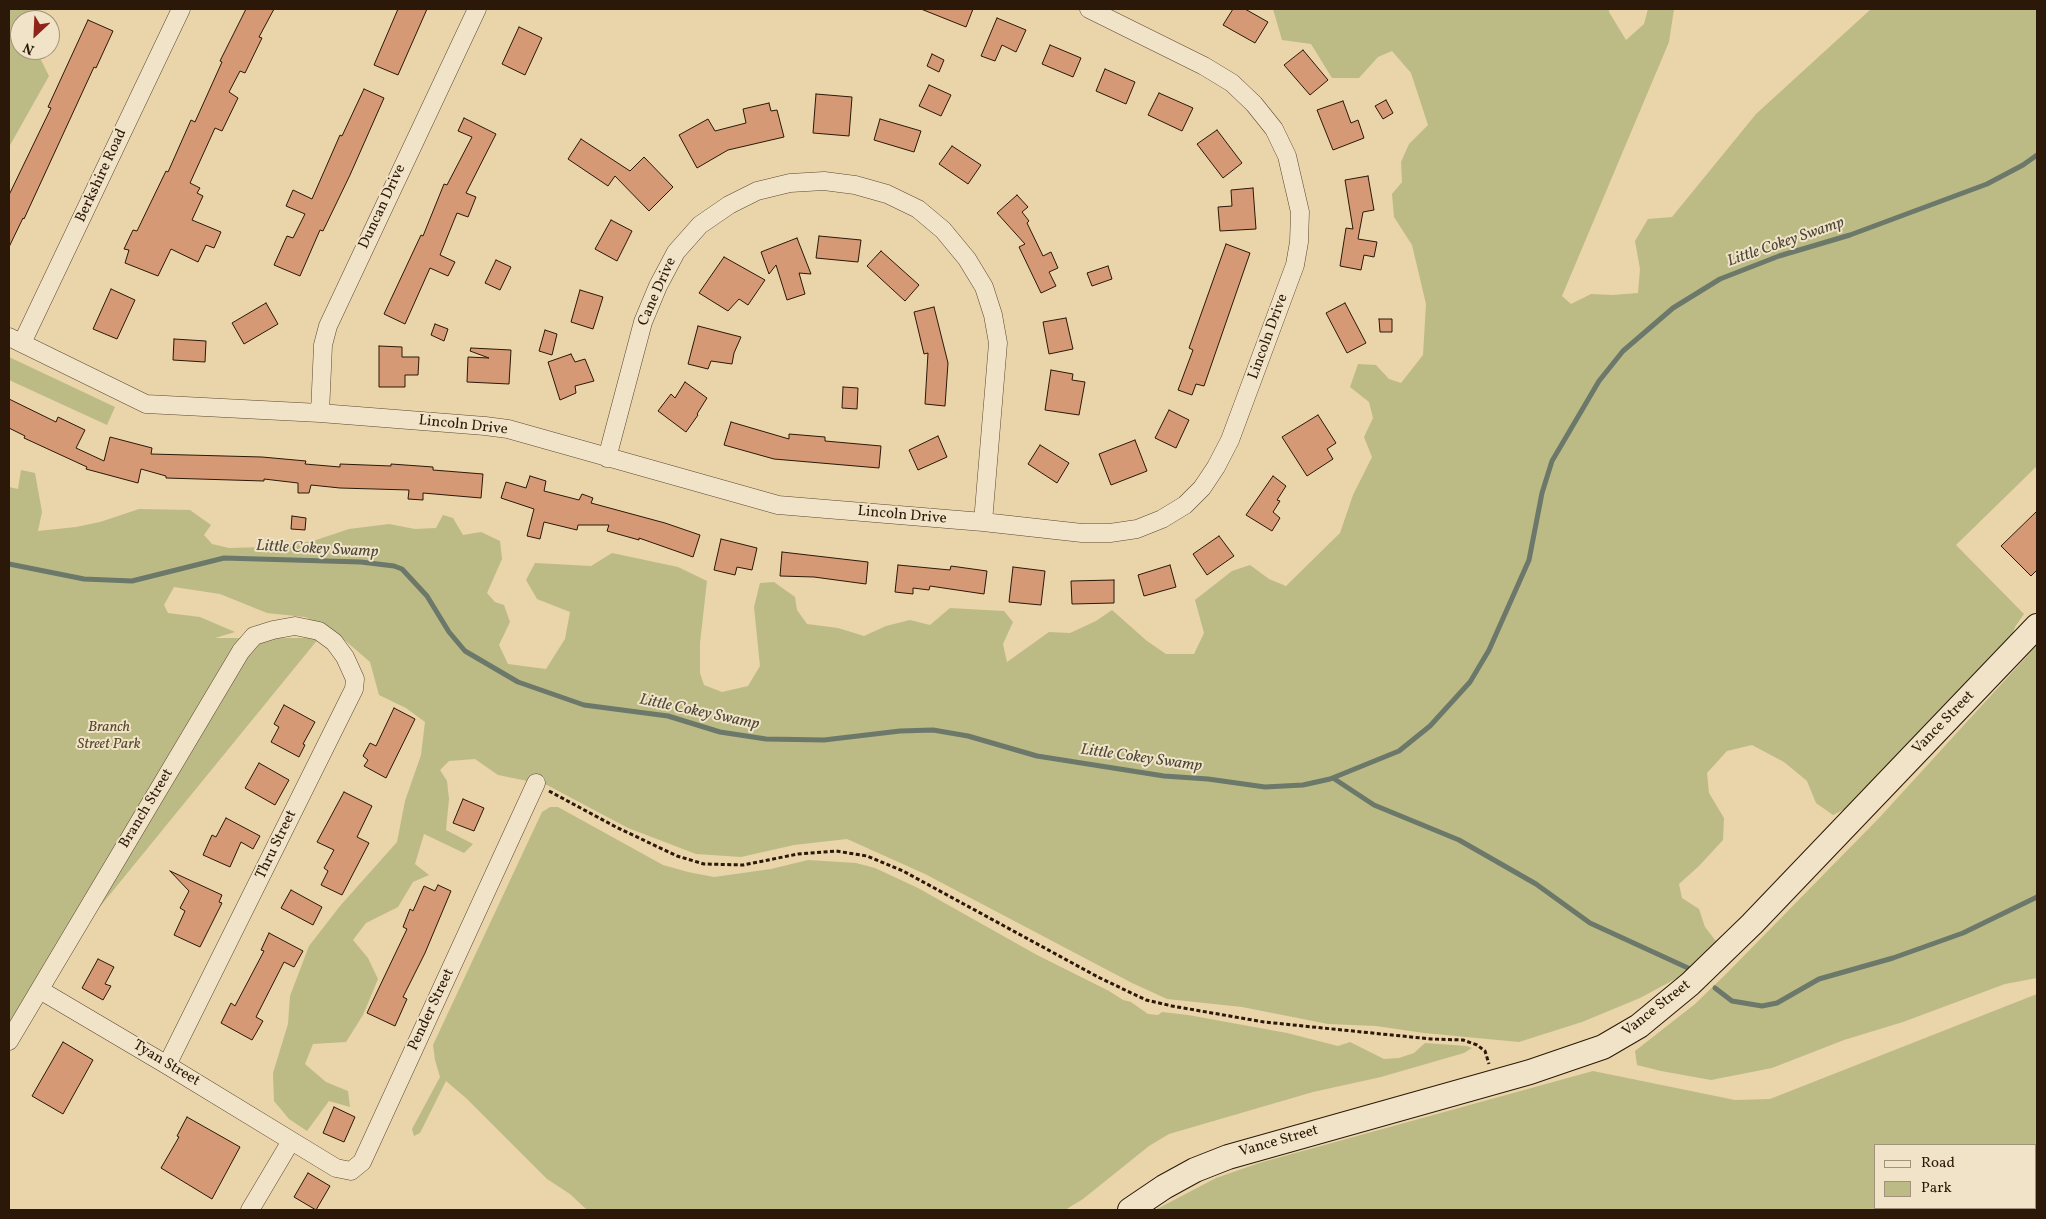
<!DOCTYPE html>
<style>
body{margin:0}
#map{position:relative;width:2046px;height:1219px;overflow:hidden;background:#ead4aa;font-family:Vollkorn,serif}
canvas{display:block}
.frame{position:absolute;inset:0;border:10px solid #2b1808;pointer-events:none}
.legend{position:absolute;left:1874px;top:1144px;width:162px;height:65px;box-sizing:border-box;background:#f1e3c8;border:1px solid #a2927b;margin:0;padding:6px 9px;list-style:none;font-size:15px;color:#2b1808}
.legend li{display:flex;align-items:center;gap:10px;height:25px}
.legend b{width:25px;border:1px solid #a2927b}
.north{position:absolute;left:10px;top:10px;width:50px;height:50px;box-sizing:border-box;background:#f1e3c8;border:1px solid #a2927b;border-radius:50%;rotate:205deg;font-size:14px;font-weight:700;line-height:20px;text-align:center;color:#2b1808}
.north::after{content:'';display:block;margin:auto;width:18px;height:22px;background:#8f2418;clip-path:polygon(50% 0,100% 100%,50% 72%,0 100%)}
</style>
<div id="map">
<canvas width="2046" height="1219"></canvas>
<div class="frame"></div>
<ul class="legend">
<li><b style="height:6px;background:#f1e3c8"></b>Road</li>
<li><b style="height:14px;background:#bcbb85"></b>Park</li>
</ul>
<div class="north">N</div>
</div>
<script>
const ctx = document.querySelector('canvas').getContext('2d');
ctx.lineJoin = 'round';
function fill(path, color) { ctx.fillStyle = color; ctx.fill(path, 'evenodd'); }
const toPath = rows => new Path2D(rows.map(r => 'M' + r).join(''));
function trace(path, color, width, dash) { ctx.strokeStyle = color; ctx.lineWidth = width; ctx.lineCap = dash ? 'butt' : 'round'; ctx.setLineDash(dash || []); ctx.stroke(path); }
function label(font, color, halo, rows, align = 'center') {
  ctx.font = font + ' Vollkorn,serif'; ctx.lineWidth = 4; ctx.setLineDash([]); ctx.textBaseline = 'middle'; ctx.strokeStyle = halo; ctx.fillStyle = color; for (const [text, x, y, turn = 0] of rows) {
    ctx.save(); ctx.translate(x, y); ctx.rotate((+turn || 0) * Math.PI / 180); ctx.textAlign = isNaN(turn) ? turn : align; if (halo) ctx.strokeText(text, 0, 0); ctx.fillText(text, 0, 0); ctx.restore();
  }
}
fill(toPath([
 [9,9,39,9,34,20,20,20,20,50,36,50,49,76,9,147],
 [1273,9,1609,9,1609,12,1626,40,1644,24,1648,9,1674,9,1669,42,1562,296,1571,304,1591,294,1612,295,1638,293,1640,269,1635,241,1648,219,1672,217,1756,114,1871,9,2037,9,2037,466,1956,545,2024,614,2015,627,2009,645,1847,808,1833,815,1816,803,1807,781,1784,762,1752,745,1727,751,1707,773,1709,793,1724,818,1723,840,1699,866,1679,884,1682,898,1699,909,1705,927,1719,945,1696,968,1640,998,1582,1022,1519,1042,1424,1033,1376,1026,1328,1024,1242,1007,1167,999,1132,983,925,874,847,839,794,845,741,857,696,854,628,828,547,785,498,775,475,759,449,761,440,770,447,781,449,799,446,830,473,844,464,853,424,834,415,864,429,875,413,882,398,907,366,923,353,940,368,958,378,979,363,1015,346,1042,313,1044,305,1064,326,1082,348,1091,350,1107,329,1101,307,1131,289,1119,274,1101,273,1073,288,1024,290,996,309,946,340,906,397,842,405,801,421,755,425,722,406,708,379,695,370,662,333,630,305,617,267,613,220,594,174,587,164,605,168,613,200,617,235,632,215,638,319,638,23,1001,9,1030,9,487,18,489,21,470,35,473,42,512,38,531,76,527,100,522,139,509,190,510,211,525,204,535,212,544,229,548,266,547,313,541,349,529,389,524,415,529,436,528,443,515,453,518,463,535,481,532,500,541,502,559,487,593,495,602,504,605,510,622,499,645,508,664,546,669,565,639,570,612,537,599,526,580,535,563,591,566,612,553,678,567,707,581,700,643,700,673,704,685,722,692,748,686,760,666,754,607,760,583,774,582,795,597,797,610,807,624,838,628,864,636,886,626,910,620,930,625,950,608,1004,611,1013,622,1003,644,1007,662,1049,632,1070,633,1096,621,1112,610,1147,641,1166,654,1194,654,1204,633,1195,600,1232,571,1250,565,1269,579,1286,586,1340,533,1353,495,1372,457,1364,437,1373,418,1369,402,1350,387,1358,364,1376,365,1389,379,1401,383,1423,355,1426,304,1412,245,1394,217,1392,194,1402,182,1401,162,1409,144,1428,125,1411,73,1392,51,1378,57,1359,78,1332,78,1311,44,1282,40],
 [9,357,115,407,107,425,9,380],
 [2037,645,2037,978,2005,984,1903,1022,1844,1040,1772,1068,1711,1080,1661,1071,1637,1065,1635,1051,1695,1004,1728,972,1880,817],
 [550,807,558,807,663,865,688,872,714,877,771,869,808,860,856,863,875,868,918,888,1037,955,1109,991,1123,1000,1131,1002,1148,1014,1158,1015,1162,1012,1188,1015,1287,1033,1338,1046,1350,1042,1384,1059,1399,1058,1414,1053,1425,1043,1467,1046,1472,1048,1464,1053,1381,1077,1313,1092,1169,1134,1149,1146,1083,1199,1065,1210,587,1210,570,1194,547,1179,466,1098,446,1081,420,1133,414,1136,412,1129,440,1077,435,1060,433,1045,542,812],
 [2037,994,2037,1210,1155,1210,1216,1178,1259,1163,1593,1071,1735,1100,1770,1099],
 [2035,1145,2035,1208,1875,1208,1875,1145]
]), '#bcbb85');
trace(toPath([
 [9,564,84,579,132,581,224,558,361,562,394,566,402,569,427,596,449,632,465,651,518,682,584,705,668,716,720,732,766,739,824,740,900,731,933,730,968,736,1037,756,1164,776,1208,779,1265,787,1303,785,1330,779,1399,751,1430,726,1470,682,1489,650,1529,560,1542,493,1552,461,1599,381,1623,351,1673,308,1720,279,1779,256,1850,235,1987,184,2023,165,2037,155],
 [1333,778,1374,805,1459,840,1536,884,1590,923,1688,968],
 [1715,988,1732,1001,1762,1006,1777,1003,1819,979,1893,958,1963,933,2037,897]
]), '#6c7869', 5);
const building = toPath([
 [246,9,274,9,259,37,262,38,245,73,240,71,229,92,238,98,222,131,215,128,190,183,200,188,197,193,203,196,192,220,221,232,214,248,206,245,198,262,171,249,158,276,125,263,129,250,124,249,133,230,137,231,166,171,168,172,191,120,195,122,222,62,220,61,246,9],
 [398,9,427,9,398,75,374,65,398,9],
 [921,9,973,9,966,27,921,9],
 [1233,9,1245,9,1268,22,1255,43,1223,25,1233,9],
 [997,18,1026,30,1016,52,1002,45,995,61,981,56,997,18],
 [88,20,113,31,96,68,94,67,24,219,23,218,9,247,9,195,51,108,48,107,88,20],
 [519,27,542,38,525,75,502,64,519,27],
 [1050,45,1081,58,1073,77,1042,64,1050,45],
 [1303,50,1328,80,1310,95,1284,65,1303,50],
 [932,54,944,60,939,72,927,66,932,54],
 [1105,69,1135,82,1126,104,1096,91,1105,69],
 [929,85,951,95,941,116,919,106,929,85],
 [364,89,384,98,350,175,323,231,320,230,300,276,274,265,287,236,293,238,305,214,286,206,293,190,312,199,340,135,342,136,364,89],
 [1159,93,1193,108,1182,131,1148,115,1159,93],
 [816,94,852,97,849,136,813,133,816,94],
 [1386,100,1393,113,1383,119,1375,106,1386,100],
 [1343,101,1351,123,1358,120,1364,138,1333,150,1317,110,1343,101],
 [769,103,771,111,777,110,784,137,728,150,697,168,679,135,708,119,715,131,746,123,743,109,769,103],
 [464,118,496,134,466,193,476,197,468,217,457,213,440,255,455,262,448,276,430,268,405,324,384,314,421,235,423,236,444,184,447,185,472,137,458,131,464,118],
 [880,119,921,131,914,152,874,140,880,119],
 [1217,130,1242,163,1223,178,1197,144,1217,130],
 [581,139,630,171,644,157,673,187,649,211,615,176,608,186,568,159,581,139],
 [952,146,981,165,968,184,939,164,952,146],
 [1368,176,1374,210,1363,212,1358,239,1377,242,1374,257,1364,255,1361,270,1340,266,1346,228,1353,229,1345,180,1368,176],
 [1253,188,1256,229,1220,231,1218,207,1232,206,1231,190,1253,188],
 [1017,195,1028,207,1022,212,1029,221,1027,223,1043,256,1051,252,1058,268,1049,272,1056,286,1041,293,1019,247,1025,244,997,213,1017,195],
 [611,220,632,231,617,261,595,249,611,220],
 [819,236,861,240,858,262,816,258,819,236],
 [797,238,811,274,799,273,805,294,787,300,776,265,769,274,761,252,797,238],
 [1226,244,1250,253,1204,386,1196,384,1192,395,1178,390,1193,350,1189,348,1226,244],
 [881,251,919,285,905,301,867,266,881,251],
 [724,257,765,280,748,305,739,299,728,311,699,293,724,257],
 [496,260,511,267,500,290,485,283,496,260],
 [1108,266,1112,279,1092,286,1087,273,1108,266],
 [111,289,135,300,117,339,93,329,111,289],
 [580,290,603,297,593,329,571,322,580,290],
 [266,303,278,324,244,344,232,323,266,303],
 [1345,303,1366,343,1347,353,1326,313,1345,303],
 [934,307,948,363,945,406,925,404,928,353,924,354,914,312,934,307],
 [1066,318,1073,349,1049,354,1043,322,1066,318],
 [1379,319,1392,319,1392,332,1380,332,1379,319],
 [435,324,448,329,444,341,431,335,435,324],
 [698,326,741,337,734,353,732,364,711,361,708,369,688,364,698,326],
 [545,330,557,334,552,355,539,351,545,330],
 [174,339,206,341,205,362,173,360,174,339],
 [379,346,402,347,402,357,419,357,418,375,405,375,405,387,379,387,379,346],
 [471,348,511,350,509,384,467,382,468,357,489,358,470,351,471,348],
 [571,354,575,362,585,359,594,381,575,386,576,393,560,400,548,362,571,354],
 [1051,370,1073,374,1072,380,1085,382,1079,415,1045,410,1051,370],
 [685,382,707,398,697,414,698,415,686,432,658,411,671,394,675,398,685,382],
 [843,387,858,388,857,409,842,408,843,387],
 [9,399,56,422,58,417,85,430,76,448,104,461,110,437,152,448,151,454,262,457,306,461,305,464,340,467,340,464,391,466,391,464,433,467,433,470,483,474,481,498,423,493,423,500,408,499,409,490,340,488,311,485,309,493,298,493,298,483,264,479,264,481,166,478,166,476,141,469,138,483,86,469,87,467,24,438,25,436,9,428,9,399],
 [1169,410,1189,420,1176,448,1155,438,1169,410],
 [1318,415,1336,443,1327,449,1333,459,1307,476,1282,437,1318,415],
 [731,422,789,439,789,434,825,437,825,441,881,446,879,468,774,459,724,445,731,422],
 [938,436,947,457,918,470,909,450,938,436],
 [1135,440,1147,471,1111,485,1099,454,1135,440],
 [1040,445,1069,463,1057,483,1028,464,1040,445],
 [530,476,546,481,544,491,579,500,582,494,593,498,591,503,665,523,700,535,693,557,639,538,639,540,607,531,609,525,578,525,577,530,544,522,540,539,527,536,534,509,501,498,506,482,526,488,530,476],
 [1273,476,1286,486,1277,500,1280,501,1273,512,1280,518,1272,531,1246,515,1273,476],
 [2037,511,2037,570,2031,576,2001,546,2037,511],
 [292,516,306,518,305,530,291,529,292,516],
 [1219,536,1234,556,1207,575,1193,554,1219,536],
 [721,539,757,548,752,570,737,567,735,575,714,570,721,539],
 [782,552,868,562,866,584,814,577,780,576,782,552],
 [898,565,950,570,951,566,987,571,984,594,930,586,929,590,913,588,913,594,895,592,898,565],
 [1170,565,1176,587,1144,596,1138,575,1170,565],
 [1013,567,1045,571,1041,605,1009,602,1013,567],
 [1114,580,1114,603,1072,604,1071,581,1114,580],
 [284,705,315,722,303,744,305,745,299,757,271,742,279,727,274,724,284,705],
 [394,708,415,719,386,778,364,766,368,760,363,756,370,743,376,746,394,708],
 [259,763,289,780,275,805,245,788,259,763],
 [344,792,372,806,357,837,369,843,342,895,321,885,328,871,324,868,334,850,317,842,344,792],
 [463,799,484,808,474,831,453,823,463,799],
 [226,818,260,836,253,849,241,842,230,867,203,855,212,835,216,837,226,818],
 [170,871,222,895,219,902,222,903,200,947,174,935,185,911,180,908,189,891,170,871],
 [438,885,451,891,425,953,403,997,407,999,395,1026,367,1013,407,929,403,927,410,909,413,911,424,886,435,891,438,885],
 [291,890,322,907,313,925,281,908,291,890],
 [269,933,303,951,294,967,284,962,256,1017,263,1021,252,1040,221,1023,231,1003,235,1006,264,951,261,950,269,933],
 [98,959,114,967,105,984,111,986,103,1000,82,988,98,959],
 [63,1042,93,1060,63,1114,32,1096,63,1042],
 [334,1107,355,1117,344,1142,323,1133,334,1107],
 [187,1117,240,1147,212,1199,161,1168,179,1137,177,1136,187,1117],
 [308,1173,330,1186,316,1210,294,1197,308,1173]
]);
fill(building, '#d59975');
trace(building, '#2b1808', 1);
const street = toPath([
 [9,337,146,404,320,413,485,426,508,429,778,505,983,522,1082,533,1110,533,1137,529,1162,519,1185,505,1202,488,1216,467,1230,440,1295,265,1299,242,1300,212,1287,156,1274,129,1254,104,1232,83,1204,66,1089,9],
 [22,343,181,9],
 [320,413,323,345,328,326,477,9],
 [607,458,643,322,658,286,676,252,700,225,729,205,757,191,790,183,824,181,855,185,887,194,918,209,943,230,967,259,984,287,993,315,998,343,983,522],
 [40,990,167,1065,336,1168,351,1171,362,1162,536,783],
 [9,1041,241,651,254,636,273,630,295,626,319,631,334,642,345,657,355,679,354,689,167,1065],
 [250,1210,291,1141]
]);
const secondary = toPath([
 [1130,1210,1164,1187,1195,1170,1228,1157,1530,1072,1603,1047,1639,1026,1690,984,1752,924,2037,626]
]);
trace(street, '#5b4730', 19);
trace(secondary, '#2b1808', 26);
trace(toPath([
 [549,791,616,827,677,856,704,864,743,865,798,854,836,851,867,856,903,871,1098,977,1146,1000,1172,1006,1264,1022,1431,1039,1463,1040,1477,1045,1485,1051,1489,1064]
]), '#2b1808', 3, [4, 2.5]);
trace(street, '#f1e3c8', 18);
trace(secondary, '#f1e3c8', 24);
label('15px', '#2b1808', '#f1e3c8', [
 ["Berkshire Road",102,176,-65],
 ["Duncan Drive",383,207,-65],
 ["Cane Drive",658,292,-66],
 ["Lincoln Drive",1269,337,-70],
 ["Lincoln Drive",463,426,6],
 ["Lincoln Drive",902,516,5],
 ["Vance Street",1944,723,-46],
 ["Branch Street",147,809,-59],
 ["Thru Street",277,845,-64],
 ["Vance Street",1657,1009,-38],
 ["Pender Street",432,1010,-65],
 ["Tyan Street",166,1064,31],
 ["Vance Street",1279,1142,-16]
]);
label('italic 15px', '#56492e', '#f1e3c8', [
 ["Branch",109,728],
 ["Street Park",109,745]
]);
label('italic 16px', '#4c4838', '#f1e3c8', [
 ["Little Cokey Swamp",1786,243,-19],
 ["Little Cokey Swamp",317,550,3],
 ["Little Cokey Swamp",699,713,12],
 ["Little Cokey Swamp",1141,759,8]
]);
</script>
